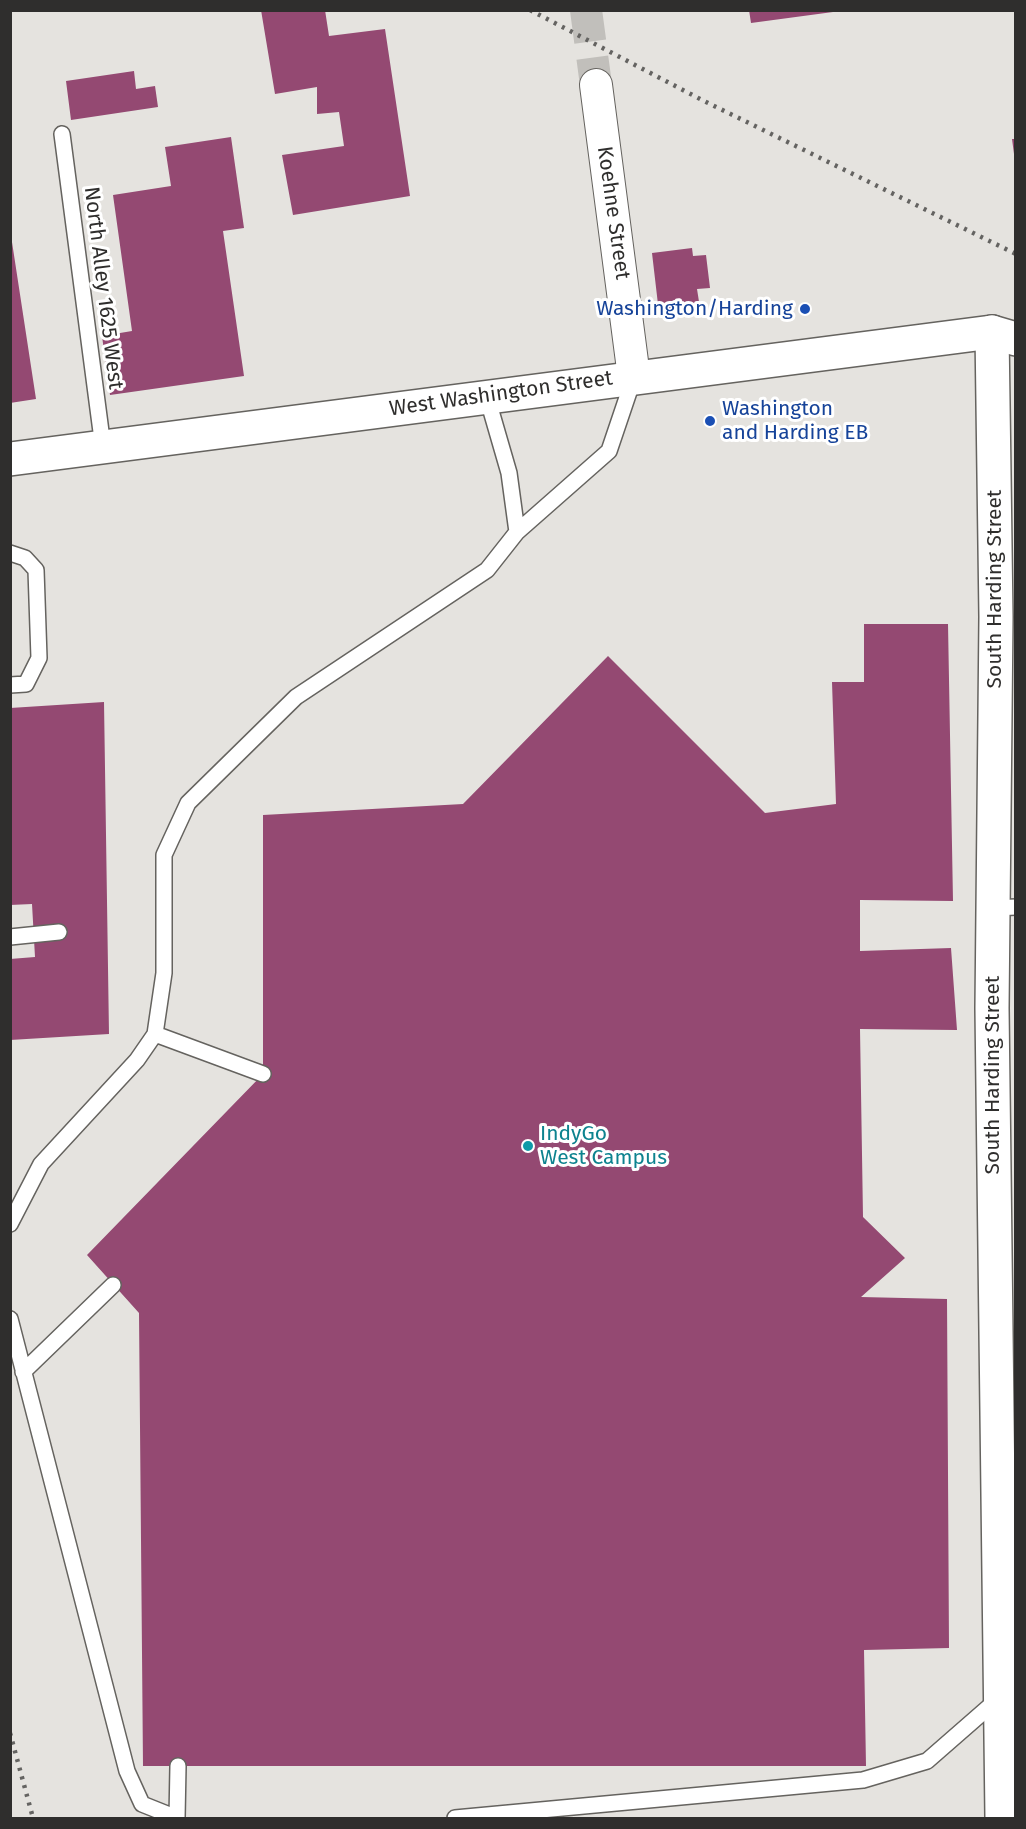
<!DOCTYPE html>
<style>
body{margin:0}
#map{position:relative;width:1026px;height:1829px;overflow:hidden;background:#e5e3df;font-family:"Fira Sans",sans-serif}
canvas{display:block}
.frame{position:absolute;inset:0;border:12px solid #2f2e2d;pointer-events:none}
</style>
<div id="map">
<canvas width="1026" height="1829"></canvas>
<div class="frame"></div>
</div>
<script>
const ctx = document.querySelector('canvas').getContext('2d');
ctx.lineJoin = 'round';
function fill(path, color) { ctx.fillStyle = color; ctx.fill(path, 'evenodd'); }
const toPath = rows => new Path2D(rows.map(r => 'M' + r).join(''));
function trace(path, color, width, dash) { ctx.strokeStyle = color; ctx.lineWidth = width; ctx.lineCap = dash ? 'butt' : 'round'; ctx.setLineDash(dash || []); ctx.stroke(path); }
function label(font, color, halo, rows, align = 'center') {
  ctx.font = font + ' "Fira Sans",sans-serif'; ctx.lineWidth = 6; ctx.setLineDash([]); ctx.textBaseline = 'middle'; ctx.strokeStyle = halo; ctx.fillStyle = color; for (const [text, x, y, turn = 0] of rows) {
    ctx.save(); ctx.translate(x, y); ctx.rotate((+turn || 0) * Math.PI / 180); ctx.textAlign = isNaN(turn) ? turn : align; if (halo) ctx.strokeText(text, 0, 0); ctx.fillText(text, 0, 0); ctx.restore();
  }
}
fill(toPath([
 [261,10,325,10,329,36,385,29,410,196,293,215,282,155,344,146,339,112,317,114,317,87,275,94],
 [749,10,833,10,833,12,751,23],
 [134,71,136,89,155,86,158,107,71,120,66,81],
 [231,137,244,228,223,231,244,376,110,395,102,336,132,331,113,195,171,186,165,147],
 [1012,139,1016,139,1016,154,1014,154],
 [10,229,36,399,10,403],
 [692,248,693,256,706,255,710,288,697,289,700,308,659,313,652,253],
 [864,624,948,624,953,901,860,900,860,951,951,948,957,1030,860,1029,863,1217,905,1258,861,1297,947,1299,949,1648,864,1650,866,1766,143,1766,139,1313,87,1255,263,1074,263,815,463,804,608,656,765,813,836,804,832,682,864,682],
 [104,702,109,1034,10,1040,10,959,35,957,32,904,10,905,10,708]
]), '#944972');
trace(toPath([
 [586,10,596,85]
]), '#c1bfbb', 32, [32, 16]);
const lane = toPath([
 [62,134,103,447],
 [487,397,509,473,517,532],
 [10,553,25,558,36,570,39,658,26,684,10,685],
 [993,908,1016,907],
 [10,937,59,932],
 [155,1034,263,1074],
 [10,1224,41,1164,137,1060,155,1034,164,973,164,855,188,803,296,697,487,570,517,532,609,451,634,377],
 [10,1319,127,1771,142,1804,177,1818],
 [23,1372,113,1285],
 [177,1818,178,1766],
 [455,1818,863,1780,927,1761,998,1699]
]);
const street = toPath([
 [596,85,634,377]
]);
const secondary = toPath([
 [992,332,996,617,992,1008,1002,1818]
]);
const primary = toPath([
 [10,459,992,332,1016,339]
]);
trace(lane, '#65635f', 18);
trace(street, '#65635f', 34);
trace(secondary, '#65635f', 36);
trace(primary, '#65635f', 36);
trace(lane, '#fff', 15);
trace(street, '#fff', 32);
trace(secondary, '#fff', 33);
trace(primary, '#fff', 33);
trace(toPath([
 [530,10,702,100,1016,254],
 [10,1733,33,1818]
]), '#646361', 4.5, [3, 6]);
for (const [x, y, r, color] of [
 [805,309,6,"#1a4fb4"],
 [710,421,6,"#1a4fb4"],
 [528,1146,6,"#0f9aa8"]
]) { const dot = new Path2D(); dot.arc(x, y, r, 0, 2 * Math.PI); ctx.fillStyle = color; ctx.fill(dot); trace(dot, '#fff', 2); }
label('21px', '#2f2e2d', '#fff', [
 ["Koehne Street",613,213,82],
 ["North Alley 1625 West",103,288,83],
 ["West Washington Street",501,394,-8],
 ["South Harding Street",995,589,-90],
 ["South Harding Street",993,1075,-90]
]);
label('21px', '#164399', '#fff', [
 ["Washington/Harding",793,309],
 ["Washington",722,409,"left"],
 ["and Harding EB",722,433,"left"]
], 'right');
label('21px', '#0d838f', '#fff', [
 ["IndyGo",540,1134],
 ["West Campus",540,1158]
], 'left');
</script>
